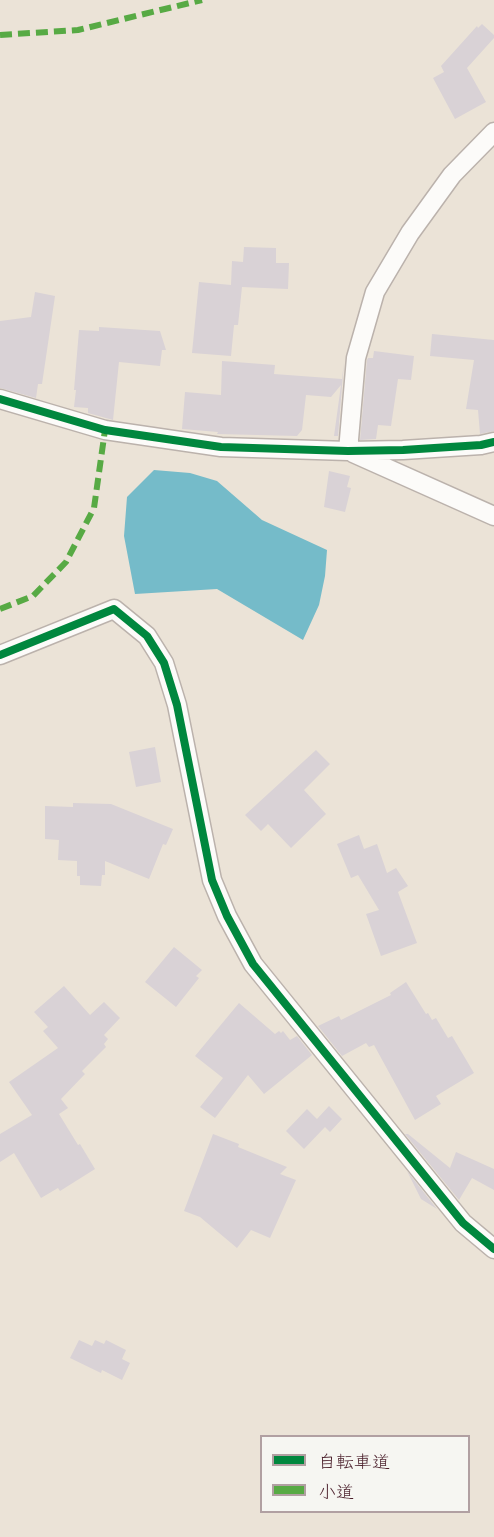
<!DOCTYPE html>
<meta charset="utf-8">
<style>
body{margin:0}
#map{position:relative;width:494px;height:1537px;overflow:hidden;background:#ebe3d7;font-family:Pangolin,"Klee One",sans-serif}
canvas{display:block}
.legend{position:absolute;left:260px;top:1435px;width:210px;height:78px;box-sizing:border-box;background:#f6f6f2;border:2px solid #b1a0a2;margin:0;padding:8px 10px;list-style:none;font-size:18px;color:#4a1f2b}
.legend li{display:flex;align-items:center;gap:12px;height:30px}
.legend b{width:30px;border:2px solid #b1a0a2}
</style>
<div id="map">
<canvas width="494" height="1537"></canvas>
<ul class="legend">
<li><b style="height:8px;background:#00873e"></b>自転車道</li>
<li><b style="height:8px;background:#57aa44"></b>小道</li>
</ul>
</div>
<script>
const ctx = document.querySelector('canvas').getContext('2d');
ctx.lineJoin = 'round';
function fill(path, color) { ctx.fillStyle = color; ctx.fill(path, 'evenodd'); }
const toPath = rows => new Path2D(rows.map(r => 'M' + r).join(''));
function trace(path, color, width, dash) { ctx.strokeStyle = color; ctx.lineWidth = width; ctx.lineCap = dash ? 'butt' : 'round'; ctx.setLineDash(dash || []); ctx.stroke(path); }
fill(toPath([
 [154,470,190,473,217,481,262,520,327,550,325,576,319,605,303,640,217,589,135,594,124,536,127,497]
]), '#75bbc9');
fill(toPath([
 [482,24,494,35,494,38,467,68,486,102,455,119,433,78,444,72,441,66,477,26,478,28],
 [244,247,276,248,276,263,289,263,288,289,242,287,238,325,234,325,231,356,192,353,199,282,231,285,232,261,243,262],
 [35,292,55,296,42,384,38,384,36,398,0,388,0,321,31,317],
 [99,327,160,331,166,350,162,350,160,366,119,362,113,420,88,413,88,408,74,407,76,390,74,390,79,330,99,331],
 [432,334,494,340,494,431,480,434,478,410,466,409,474,360,430,356],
 [374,351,414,356,411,380,398,379,391,426,378,425,376,439,360,440,367,360,368,358,373,358],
 [222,361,275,365,274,374,342,379,344,362,338,436,334,436,341,385,331,397,306,395,302,430,297,436,217,434,218,432,182,429,185,392,221,395],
 [329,471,350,476,347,487,351,488,345,512,324,507],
 [155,747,161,782,136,787,129,752],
 [316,750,330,764,304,790,326,814,291,848,268,824,261,831,245,815],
 [73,803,111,804,173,829,166,845,163,844,149,879,105,861,105,875,102,875,101,886,80,885,80,876,77,876,77,861,58,860,59,840,45,839,45,806,73,807],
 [359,835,364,849,377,844,387,873,396,868,408,886,398,892,417,943,381,956,366,914,379,910,358,875,351,878,337,844],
 [174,947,202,970,196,976,199,978,176,1007,145,982],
 [406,982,426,1014,428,1013,432,1020,436,1018,448,1038,452,1036,474,1073,436,1096,441,1104,415,1120,374,1045,369,1047,366,1043,342,1056,318,1026,339,1016,341,1020,391,995,390,993],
 [64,986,90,1015,104,1002,120,1018,104,1035,108,1039,104,1044,106,1047,82,1071,85,1074,61,1099,68,1108,59,1114,78,1145,80,1144,95,1169,60,1191,58,1188,41,1198,14,1153,0,1162,0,1134,32,1115,9,1082,58,1048,43,1031,48,1027,34,1012],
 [239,1003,275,1034,279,1031,281,1033,283,1031,290,1040,297,1036,312,1055,264,1094,248,1075,215,1118,200,1107,223,1078,195,1056],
 [329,1106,342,1119,330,1132,325,1127,304,1149,286,1131,307,1109,317,1119],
 [213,1134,239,1144,238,1147,287,1167,280,1174,296,1180,270,1238,251,1230,237,1248,200,1217,184,1211],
 [405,1134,408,1134,450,1168,456,1152,494,1169,494,1190,472,1178,459,1200],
 [407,1171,437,1209,421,1199],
 [79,1340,92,1346,95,1340,104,1344,106,1340,126,1350,122,1359,130,1363,122,1380,102,1370,101,1373,70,1358]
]), '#d9d2d6');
const minor = toPath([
 [0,399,105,430,221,447,348,451,403,450,481,445,494,442],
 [348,451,356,358,375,292,410,233,452,175,494,132],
 [353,453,494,516],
 [0,655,114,609,147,636,164,663,177,705,212,880,227,916,253,964,463,1223,494,1249]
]);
trace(minor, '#bbb2ac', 21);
trace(minor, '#fcfbf9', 18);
trace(toPath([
 [0,35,78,30,202,0],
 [0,609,33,596,66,562,94,508,105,430]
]), '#57aa44', 6, [12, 6]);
trace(toPath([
 [0,399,105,430,221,447,348,451,403,450,481,445,494,442],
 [0,655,114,609,147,636,164,663,177,705,212,880,227,916,253,964,463,1223,494,1249]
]), '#00873e', 8);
</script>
